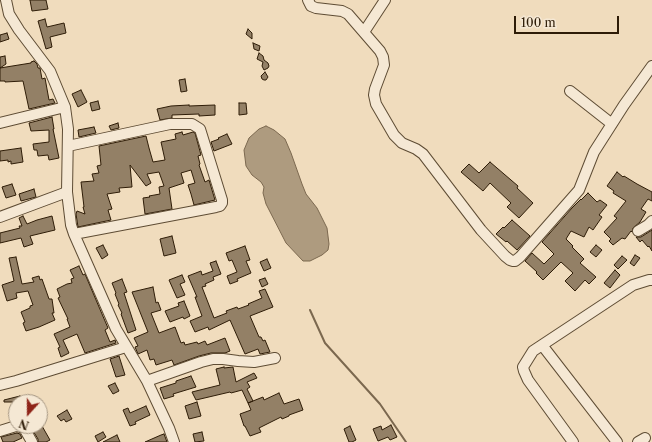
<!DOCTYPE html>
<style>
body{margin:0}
#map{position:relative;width:652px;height:442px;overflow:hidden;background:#f0dcbd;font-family:"Libre Caslon Text",serif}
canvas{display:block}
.north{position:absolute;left:8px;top:394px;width:40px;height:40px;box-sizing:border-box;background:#f5e8d4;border:1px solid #a59682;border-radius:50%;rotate:201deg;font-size:11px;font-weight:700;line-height:16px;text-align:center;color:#2e1c07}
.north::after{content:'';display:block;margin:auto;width:14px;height:18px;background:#8f2418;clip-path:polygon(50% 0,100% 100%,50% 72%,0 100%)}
.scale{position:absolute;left:514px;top:16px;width:105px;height:18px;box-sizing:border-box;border:2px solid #2e1c07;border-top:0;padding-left:5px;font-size:12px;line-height:14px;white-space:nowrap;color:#2e1c07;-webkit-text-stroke:3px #f5e8d4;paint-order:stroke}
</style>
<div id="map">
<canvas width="652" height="442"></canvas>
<div class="north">N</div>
<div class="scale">100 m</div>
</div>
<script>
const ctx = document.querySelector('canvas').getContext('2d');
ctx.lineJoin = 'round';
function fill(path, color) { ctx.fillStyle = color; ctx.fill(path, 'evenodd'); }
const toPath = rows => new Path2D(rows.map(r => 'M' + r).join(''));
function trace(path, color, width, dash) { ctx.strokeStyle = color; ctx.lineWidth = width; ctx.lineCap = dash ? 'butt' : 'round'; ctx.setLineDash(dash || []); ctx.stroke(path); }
const water = toPath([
 [266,126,274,130,285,139,291,153,302,184,306,194,317,208,327,228,329,244,328,250,322,255,310,261,303,261,286,243,266,204,263,193,264,187,261,182,252,175,246,166,244,150,249,138,259,129,266,126]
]);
fill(water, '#ae9b7f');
trace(water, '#7b684f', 1);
trace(toPath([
 [310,310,325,343,380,404,406,442]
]), '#7b684f', 2);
const building = toPath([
 [30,0,46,0,48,9,32,11,30,0],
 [45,19,47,27,64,23,66,33,50,37,52,47,46,49,38,21,45,19],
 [248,29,252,33,252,39,246,34,248,29],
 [7,33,9,39,0,42,0,35,7,33],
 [253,43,260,46,259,51,254,49,253,43],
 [259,53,263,56,264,60,268,63,269,66,268,68,264,70,262,66,263,62,257,59,259,53],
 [5,56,6,64,0,68,0,57,5,56],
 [34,61,37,64,38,68,40,68,42,79,45,78,49,100,53,99,55,103,29,109,23,81,5,82,5,81,0,81,0,68,31,63,31,62,34,61],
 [265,72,268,77,266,80,264,80,262,79,261,76,265,72],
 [185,79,187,91,181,92,179,80,185,79],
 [81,90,87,102,78,107,72,94,81,90],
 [98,101,100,109,92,111,90,103,98,101],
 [239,103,246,103,247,114,239,115,239,103],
 [189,105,189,106,215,105,215,115,199,116,199,114,172,115,172,118,160,120,157,109,171,106,189,105],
 [52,117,54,129,53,129,59,158,49,160,48,155,38,156,37,150,34,150,33,144,49,142,49,130,31,131,29,123,52,117],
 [118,123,119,128,111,130,109,126,118,123],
 [94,127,96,133,79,137,78,130,94,127],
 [182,132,183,135,193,132,195,133,201,155,198,156,200,164,199,165,205,182,209,180,215,200,194,205,191,194,188,185,195,183,191,170,181,173,184,183,169,188,172,209,145,214,143,198,150,197,149,196,160,194,159,187,164,186,159,172,147,174,151,183,146,186,130,165,132,187,119,188,120,192,107,194,112,209,108,210,111,220,78,227,76,214,77,211,85,214,83,207,84,207,81,182,94,181,92,174,99,173,97,166,101,165,99,146,146,136,149,148,153,162,165,160,161,142,176,139,175,134,182,132],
 [227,134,232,144,214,151,211,142,219,139,218,138,227,134],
 [21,148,23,162,11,164,11,161,8,162,8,160,0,161,0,151,21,148],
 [490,162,518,186,517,188,533,203,519,218,507,207,511,203,490,183,483,191,461,172,469,164,479,173,490,162],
 [617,172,623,177,624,176,637,184,652,192,652,201,648,199,641,209,646,212,640,222,633,228,632,232,631,231,625,239,622,238,613,245,609,241,611,239,604,232,617,218,614,216,626,201,613,193,614,191,607,186,617,172],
 [12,184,16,195,6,198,2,187,12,184],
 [34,189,36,197,21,201,19,194,34,189],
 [588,193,597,202,600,200,607,205,599,215,602,217,593,230,589,227,584,237,571,231,566,239,573,246,572,247,584,259,580,263,596,277,589,284,585,280,575,291,565,281,573,273,561,262,543,280,536,273,537,272,525,261,532,253,544,264,554,254,542,242,572,208,581,199,581,200,588,193],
 [23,216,27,224,37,220,52,216,55,230,30,236,33,244,24,247,21,238,0,243,0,233,20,228,19,226,22,226,19,218,23,216],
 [512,220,530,236,517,250,507,241,506,242,496,234,503,227,504,228,512,220],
 [652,230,652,251,649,246,648,247,642,240,640,242,636,237,641,237,652,230],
 [172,236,176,253,164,256,160,239,172,236],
 [103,245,108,255,102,259,96,248,103,245],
 [596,245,602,250,596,257,590,252,596,245],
 [245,246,250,260,246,261,251,273,237,279,238,281,230,284,227,276,237,272,232,260,229,261,226,253,245,246],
 [635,255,640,258,634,266,630,263,635,255],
 [622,256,627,260,618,269,614,265,622,256],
 [16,257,22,284,34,282,32,278,39,276,40,280,42,279,49,299,52,299,54,313,52,313,55,320,39,327,26,331,23,323,25,322,21,312,30,308,30,306,33,305,28,291,16,293,17,298,7,301,2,285,14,281,9,258,16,257],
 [267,259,271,268,264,271,260,262,267,259],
 [216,261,221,274,213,277,214,280,205,284,206,286,202,287,214,318,227,313,226,311,237,307,238,309,249,305,248,304,262,298,259,291,265,289,273,307,250,316,259,337,261,337,263,341,265,340,270,352,260,354,258,349,245,354,230,320,209,330,208,327,195,332,190,321,202,316,195,297,197,297,188,276,201,271,202,275,213,271,210,263,216,261],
 [79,266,83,275,85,274,102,314,108,328,105,330,110,342,115,340,116,343,85,353,77,334,63,340,69,353,61,357,58,348,60,347,54,334,70,327,67,319,68,319,58,298,60,297,57,289,67,284,72,283,71,279,74,278,70,270,79,266],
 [615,270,620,275,610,288,604,283,615,270],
 [182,275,185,282,180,284,185,295,177,298,169,280,182,275],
 [265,278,268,284,262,287,259,280,265,278],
 [122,279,127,292,124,293,136,330,128,333,121,314,122,313,118,305,119,304,115,294,116,293,112,283,122,279],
 [153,287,156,303,158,302,161,310,151,313,159,333,175,327,181,343,184,342,185,345,197,342,198,344,205,341,207,345,225,338,230,351,225,353,211,353,199,356,174,365,172,360,156,365,154,359,150,360,147,350,138,354,135,347,138,346,134,338,148,332,132,292,153,287],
 [184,301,190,316,184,319,183,317,170,322,165,311,179,306,178,303,184,301],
 [119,356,125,375,116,377,110,359,119,356],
 [224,367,224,368,233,367,236,382,254,373,257,378,247,382,250,387,247,389,253,401,248,403,242,390,231,393,230,392,196,400,192,392,220,385,216,369,224,367],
 [191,376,196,387,173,394,174,396,164,399,160,388,176,383,176,381,191,376],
 [115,383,119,391,113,394,108,386,115,383],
 [279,393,284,404,299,399,303,410,289,415,289,416,282,419,281,417,259,428,261,432,250,436,245,426,244,426,240,414,251,410,248,403,263,397,264,400,279,393],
 [20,396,22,402,4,402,4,400,20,396],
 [197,402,201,416,189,419,185,406,197,402],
 [146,406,150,415,135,422,136,424,130,426,123,410,128,408,130,413,146,406],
 [67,410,72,419,66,422,64,419,61,421,57,416,67,410],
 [391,425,397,437,390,440,388,437,378,441,373,429,381,426,382,430,391,425],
 [30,426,42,426,50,440,46,442,38,442,38,439,30,426],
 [350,426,356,440,352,442,349,442,344,429,350,426],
 [103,432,106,437,98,442,95,436,103,432],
 [202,432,204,441,195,442,193,434,202,432],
 [17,433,20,434,22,438,13,442,3,442,1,437,17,433],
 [164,434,167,442,145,442,161,435,164,434],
 [117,435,120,442,103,442,117,435]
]);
fill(building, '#938066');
trace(building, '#2e1c07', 1);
const minor = toPath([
 [6,0,9,14,19,30,50,71,65,107,68,129,67,192,71,225,74,234,116,329,147,381,169,428,174,442],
 [308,0,311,6,316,8,342,11,348,14,380,51,383,57,384,65,375,89,374,95,376,104,394,135,402,143,416,149,423,154,481,230,505,256,510,260,513,261,515,261,520,257,579,190,594,152,624,105,652,66],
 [364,32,385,0],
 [570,91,612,124],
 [0,123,65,107],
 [68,146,170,124,192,124,200,129,222,200,222,203,220,206,216,207,74,234],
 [0,217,67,192],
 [638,231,648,225,652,221],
 [542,345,617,442],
 [147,381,201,362,213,359,223,359,238,361,254,362,275,358],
 [0,385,16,381,126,347],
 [17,426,24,428,32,442],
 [0,431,16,426],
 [573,442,528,380,524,371,523,367,533,351,633,285,649,280,652,280],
 [638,442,645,438]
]);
trace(minor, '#5e4c34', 12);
trace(minor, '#f5e8d4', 10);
</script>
